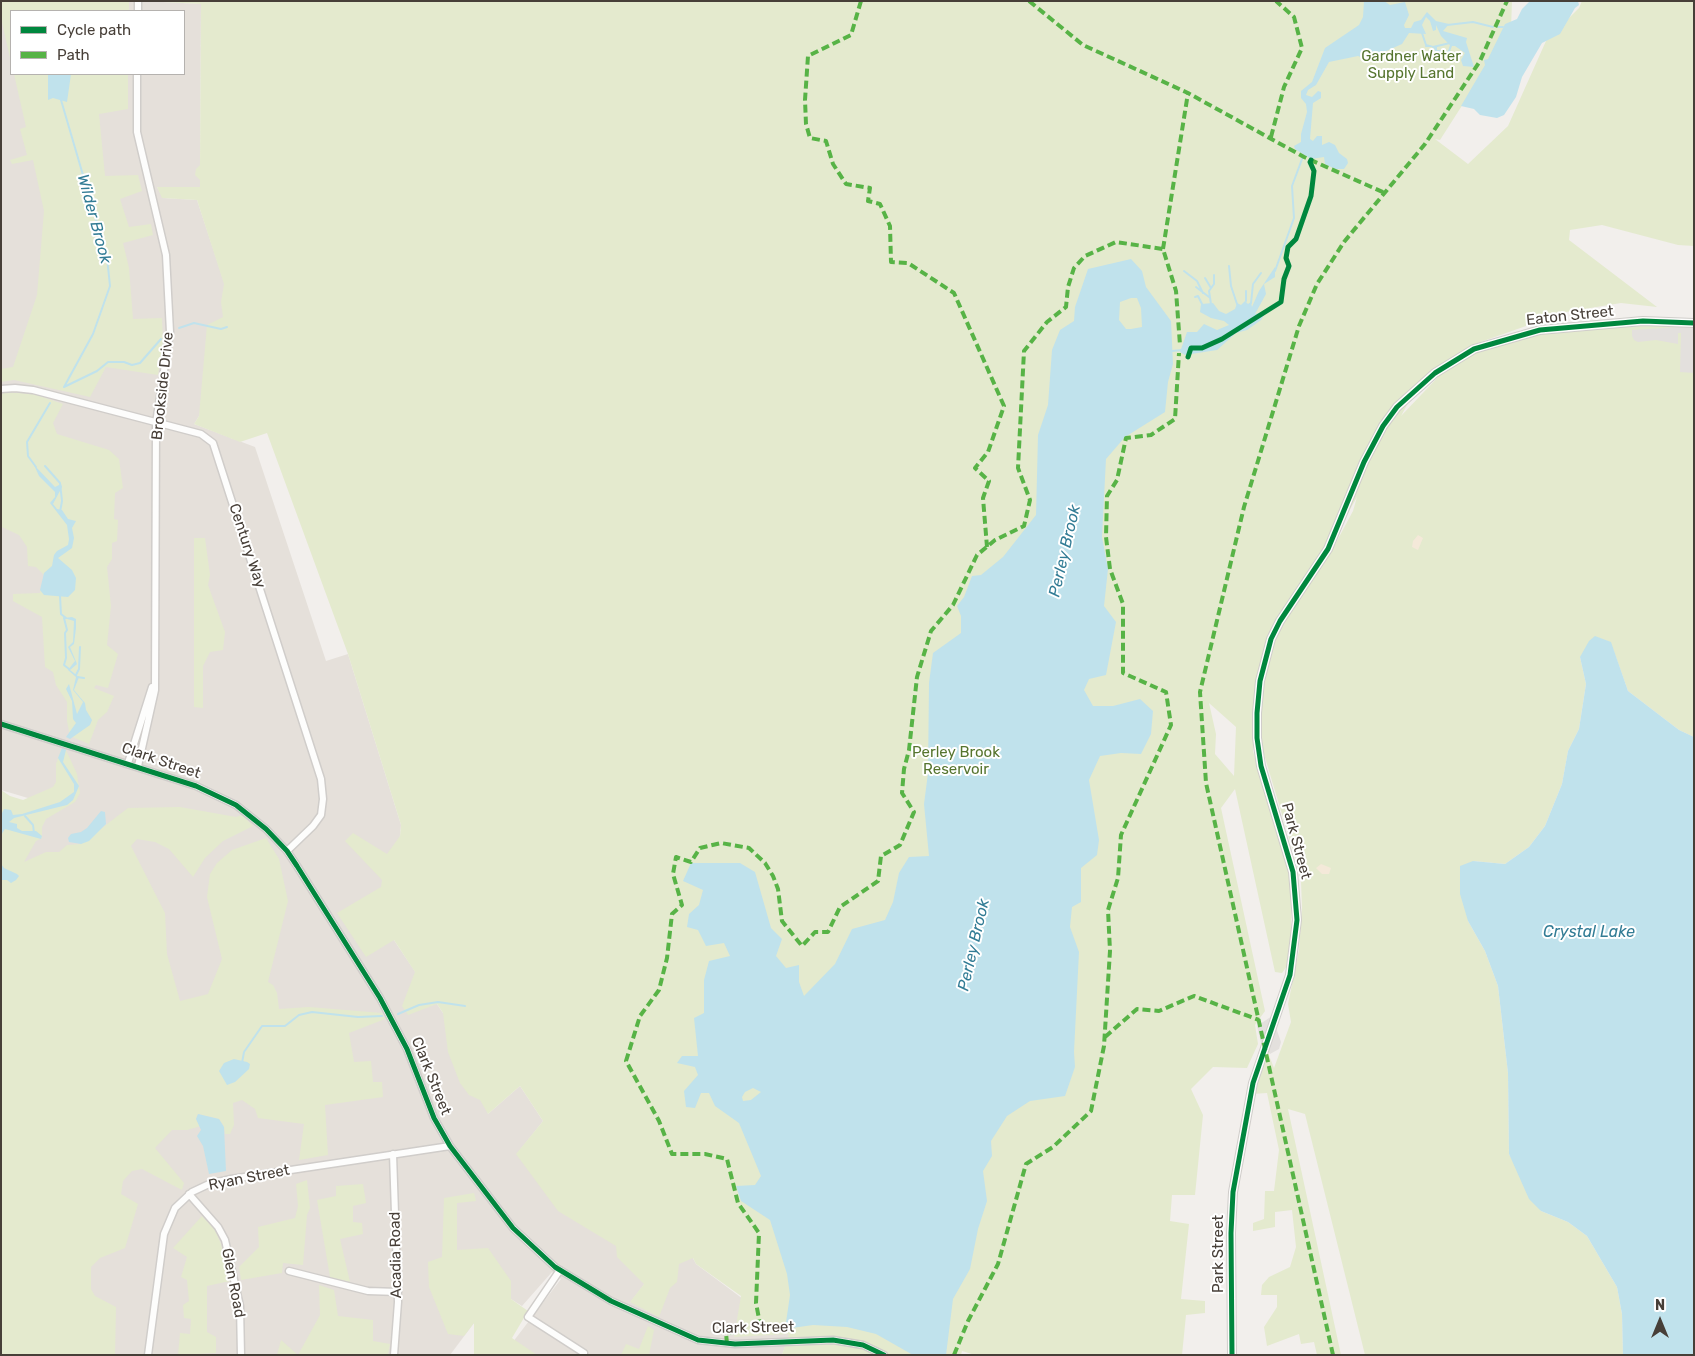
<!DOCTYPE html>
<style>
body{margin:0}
#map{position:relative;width:1695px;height:1356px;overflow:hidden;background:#f2efec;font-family:Rubik,sans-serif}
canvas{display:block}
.frame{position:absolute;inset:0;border:2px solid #473f38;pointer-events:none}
.legend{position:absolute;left:10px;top:10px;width:175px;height:65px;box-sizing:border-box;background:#fff;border:1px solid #b5b2af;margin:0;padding:6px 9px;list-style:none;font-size:15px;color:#473f38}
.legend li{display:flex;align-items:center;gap:10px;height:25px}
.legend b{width:25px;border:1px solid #b5b2af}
.north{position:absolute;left:1635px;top:1296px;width:50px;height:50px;-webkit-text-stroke:4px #fff;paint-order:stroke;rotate:0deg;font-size:14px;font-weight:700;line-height:20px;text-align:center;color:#473f38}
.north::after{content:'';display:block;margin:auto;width:18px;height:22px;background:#473f38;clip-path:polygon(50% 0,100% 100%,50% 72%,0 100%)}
</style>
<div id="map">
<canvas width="1695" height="1356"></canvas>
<div class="frame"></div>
<ul class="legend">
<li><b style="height:6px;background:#00873e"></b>Cycle path</li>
<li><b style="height:6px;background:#57b346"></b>Path</li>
</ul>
<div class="north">N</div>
</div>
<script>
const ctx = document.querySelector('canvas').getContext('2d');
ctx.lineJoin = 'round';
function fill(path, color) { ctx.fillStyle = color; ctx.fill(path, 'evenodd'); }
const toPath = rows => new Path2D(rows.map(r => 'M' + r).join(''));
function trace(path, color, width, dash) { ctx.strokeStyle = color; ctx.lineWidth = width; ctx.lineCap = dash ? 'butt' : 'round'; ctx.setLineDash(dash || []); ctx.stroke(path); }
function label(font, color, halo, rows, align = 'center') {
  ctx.font = font + ' Rubik,sans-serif'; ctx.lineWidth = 4; ctx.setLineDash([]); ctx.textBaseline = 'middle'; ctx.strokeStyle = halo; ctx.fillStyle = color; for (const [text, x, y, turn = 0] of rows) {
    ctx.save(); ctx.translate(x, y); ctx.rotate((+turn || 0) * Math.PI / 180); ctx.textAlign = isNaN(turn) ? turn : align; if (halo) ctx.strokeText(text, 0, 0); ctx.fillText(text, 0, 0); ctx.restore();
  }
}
fill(toPath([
 [1,1,145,1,201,4,200,187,157,187,163,198,197,200,234,312,199,416,194,424,255,447,326,661,348,654,401,825,396,875,375,912,443,1013,469,1017,488,1114,520,1086,543,1121,517,1154,534,1175,655,1270,630,1303,686,1245,696,1264,790,1334,782,1355,503,1355,561,1279,552,1272,522,1306,498,1291,450,1355,1,1355,1,1172,8,900,38,801,1,790],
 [11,11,184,11,184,74,11,74]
]), '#e5e0da');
fill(toPath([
 [1,1,129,1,129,11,11,11,11,62,1,18],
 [1512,1,1511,29,1440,140,1435,139,1468,164,1508,126,1546,41,1579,8,1582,1,1694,1,1694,246,1678,245,1602,225,1570,230,1569,240,1657,307,1621,303,1560,313,1557,320,1526,326,1475,344,1419,383,1401,416,1440,375,1475,353,1506,342,1541,333,1667,323,1694,327,1694,737,1679,730,1628,691,1613,649,1580,657,1586,684,1579,729,1568,751,1562,784,1545,826,1529,847,1505,864,1473,861,1468,921,1485,951,1498,986,1508,1073,1509,1154,1541,1211,1568,1222,1587,1236,1617,1287,1622,1314,1623,1355,1365,1355,1305,1114,1288,1109,1341,1355,1317,1355,1314,1342,1301,1344,1299,1334,1267,1346,1264,1327,1277,1307,1277,1295,1261,1295,1262,1285,1269,1277,1290,1267,1296,1247,1292,1210,1275,1212,1275,1227,1253,1231,1253,1223,1264,1219,1265,1191,1274,1191,1279,1150,1267,1093,1252,1094,1268,1053,1274,1068,1291,1022,1288,1004,1299,950,1302,908,1301,881,1293,851,1263,751,1254,743,1253,751,1264,790,1288,869,1292,896,1291,931,1287,966,1282,973,1275,972,1235,789,1221,808,1265,1011,1255,1025,1258,1044,1247,1068,1213,1067,1191,1089,1203,1115,1195,1195,1172,1195,1170,1221,1189,1224,1181,1299,1205,1301,1205,1313,1186,1315,1182,1355,975,1355,962,1351,961,1355,782,1355,789,1334,734,1337,741,1296,696,1264,693,1258,679,1264,677,1282,670,1288,659,1317,630,1302,644,1284,617,1257,616,1246,558,1211,516,1154,543,1121,520,1086,488,1114,480,1100,469,1095,460,1083,448,1052,443,1013,437,1004,408,1015,402,1006,415,972,394,940,366,957,337,913,381,887,382,880,345,841,353,833,387,854,400,836,401,825,348,654,267,433,240,442,194,424,199,416,207,325,223,317,221,302,224,284,197,200,162,198,157,187,200,187,200,180,195,175,196,169,200,165,201,4,145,1],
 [1357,497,1353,511,1331,552,1338,531],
 [1209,703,1236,727,1234,776,1215,754,1216,734],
 [14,74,128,74,128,109,99,114,105,176,138,175,142,191,120,199,129,227,151,224,153,235,123,243,129,268,133,319,162,318,163,342,158,375,106,367,90,397,14,380,1,382,1,369,13,367,37,295,44,211,33,160,12,164,10,160,27,155,20,129,26,127],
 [4,392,34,394,63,404,53,423,57,434,109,450,119,459,123,488,115,493,114,519,118,520,117,541,112,543,112,559,107,567,111,606,107,645,118,654,108,688,96,685,94,688,114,696,107,712,98,720,89,744,70,736,67,721,67,702,56,685,53,672,45,667,42,617,13,601,13,594,40,593,44,575,36,567,28,566,27,547,19,535,2,527,1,396],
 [194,538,205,538,210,575,208,585,225,632,223,650,210,652,203,666,203,708,194,707],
 [62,748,66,750,77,774,80,793,75,802,46,819,42,827,42,838,36,841,24,862,46,852,59,852,67,845,81,844,128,808,180,807,236,817,242,815,253,826,223,841,205,858,193,877,169,849,155,842,137,839,131,846,165,913,167,954,180,1001,208,994,222,959,207,897,210,874,217,863,232,850,266,838,279,859,288,901,268,982,273,985,277,993,279,1009,309,1007,382,1013,385,1019,349,1033,354,1062,371,1061,373,1082,382,1082,383,1097,325,1105,328,1155,299,1160,304,1124,258,1118,255,1109,242,1100,233,1103,234,1125,230,1134,225,1134,224,1127,219,1119,198,1114,196,1119,201,1126,187,1130,172,1130,155,1148,184,1183,182,1190,142,1169,132,1171,123,1181,121,1194,138,1204,125,1248,100,1258,91,1267,91,1289,95,1296,116,1307,115,1355,1,1355,1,790,10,796,23,800,53,787,56,782,56,764],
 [307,1180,310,1208,307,1215,303,1265,283,1263,282,1273,241,1280,239,1267,259,1247,258,1227,295,1218,298,1206,296,1184],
 [363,1184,366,1203,353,1206,353,1222,362,1223,363,1234,340,1239,350,1282,330,1277,317,1200,336,1196,336,1186],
 [474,1193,476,1201,457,1203,457,1250,488,1248,511,1281,511,1299,528,1311,512,1338,537,1355,474,1355,474,1323,464,1336,448,1334,429,1287,428,1262,442,1257,444,1198],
 [202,1216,215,1230,221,1244,230,1281,207,1286,207,1332,216,1337,216,1353,178,1355,180,1333,190,1334,191,1319,184,1318,183,1305,189,1301,187,1280,181,1277,187,1257,173,1248],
 [319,1285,334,1290,338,1316,373,1320,373,1341,390,1344,388,1355,277,1355,281,1340,298,1355,320,1315],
 [648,1326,654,1330,649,1355,621,1355,626,1344,639,1349]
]), '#e4eace');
fill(toPath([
 [1418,535,1423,538,1418,550,1412,547,1413,541],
 [1321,864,1331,868,1329,874,1322,874,1316,868]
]), '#f4e9d9');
fill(toPath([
 [1694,326,1694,373,1680,372,1681,333,1678,333,1678,344,1656,340,1638,342,1634,340,1632,336,1632,330],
 [1272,1016,1281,1042,1279,1049,1270,1054,1265,1046,1263,1051,1257,1026]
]), '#e3e0dd');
fill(toPath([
 [1364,1,1384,1,1390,5,1405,2,1409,15,1404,25,1405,28,1411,28,1414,22,1421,20,1427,12,1436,21,1449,24,1443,31,1467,38,1466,42,1474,67,1463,66,1461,60,1465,53,1455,46,1452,46,1449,54,1436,52,1433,47,1425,47,1426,44,1437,47,1437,50,1448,51,1450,45,1441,36,1436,25,1436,30,1433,31,1430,21,1426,17,1422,25,1426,34,1409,33,1402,44,1384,52,1381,57,1367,60,1358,56,1329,62,1316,85,1308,90,1306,95,1312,97,1318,91,1321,92,1321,98,1313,103,1310,139,1313,141,1317,136,1322,136,1322,145,1329,142,1335,145,1339,153,1347,159,1348,163,1344,169,1335,169,1325,164,1324,157,1311,159,1295,149,1294,146,1301,142,1301,134,1307,112,1306,104,1301,98,1301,91,1312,82,1325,48,1359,25,1363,17],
 [1530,1,1578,1,1579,5,1575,8,1560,34,1542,43,1522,77,1516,97,1504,115,1497,118,1480,115,1474,109,1461,106,1485,65,1484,60,1488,59,1505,24,1517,19,1522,9],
 [48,74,71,74,67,102,53,98,48,100],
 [1131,259,1142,271,1146,287,1171,321,1173,364,1168,382,1165,412,1125,437,1106,459,1102,537,1108,569,1104,606,1116,622,1106,675,1089,679,1084,690,1093,706,1113,706,1140,699,1153,711,1151,734,1141,754,1121,753,1100,756,1089,780,1099,840,1097,855,1081,868,1081,902,1072,907,1070,927,1079,952,1074,1052,1075,1067,1065,1096,1030,1101,1007,1116,991,1141,992,1156,983,1171,987,1201,978,1229,970,1269,953,1299,946,1355,913,1355,876,1334,847,1327,813,1325,785,1329,790,1295,787,1274,770,1220,741,1201,736,1186,755,1185,761,1176,739,1123,715,1106,709,1093,701,1093,695,1108,686,1107,684,1091,698,1075,695,1067,677,1063,682,1056,698,1056,694,1018,704,1013,704,980,709,961,730,956,724,943,706,946,698,930,687,927,689,914,699,905,703,890,683,881,691,863,740,863,755,872,771,928,782,939,776,956,786,968,799,965,799,982,804,996,835,964,852,929,885,920,893,902,899,873,909,857,929,856,924,804,928,773,929,683,933,653,961,633,961,616,957,606,964,597,972,576,981,575,1003,557,1036,515,1038,435,1048,405,1052,350,1060,330,1074,321,1075,307,1088,269],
 [1131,298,1137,298,1141,308,1142,327,1131,329,1126,329,1119,320,1120,302],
 [753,1088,761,1092,751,1100,743,1101,742,1097,745,1092],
 [1275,267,1275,277,1264,284,1266,294,1255,314,1263,312,1264,315,1261,320,1247,330,1236,333,1217,350,1185,355,1180,352,1187,332,1197,332,1204,324,1217,330,1229,325,1224,321,1211,318,1200,312,1201,304,1213,303,1219,311,1226,314,1235,309,1237,303,1241,305,1245,301,1248,304,1251,302,1252,307,1259,291],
 [34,465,55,487,61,484,62,487,53,504,57,509,62,510,68,519,76,521,72,528,74,538,72,548,58,558,72,570,76,578,75,590,68,597,44,595,40,590,44,573,52,566,54,555,57,551,68,545,69,539,67,525,50,503,55,497,55,492,39,476],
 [72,617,76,619,76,628,74,644,70,647,77,664,70,670,79,677,74,690,85,703,86,710,92,720,90,725,70,739,66,737,76,723,73,719,72,701,66,689,69,684,77,714,83,702,73,690,76,677,68,670,75,661,68,647,73,642,74,621,64,618],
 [1595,636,1611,642,1628,691,1679,730,1694,737,1694,1355,1623,1355,1622,1314,1617,1287,1587,1236,1568,1222,1541,1211,1529,1199,1509,1154,1508,1073,1498,986,1485,951,1468,921,1460,894,1460,866,1473,861,1505,864,1529,847,1545,826,1562,784,1568,751,1579,729,1586,684,1580,657,1589,641],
 [62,748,66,750,63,762,79,786,73,800,67,805,14,818,9,822,17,824,17,828,22,831,36,831,42,836,41,839,5,829,1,835,1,815,4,809,11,810,13,815,22,814,60,802,74,792,74,784,58,758],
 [101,811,105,812,106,824,89,841,81,844,69,842,68,838,71,834,81,832,87,828],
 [1,864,4,868,17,874,19,876,16,880,11,883,7,880,1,880],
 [234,1059,247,1062,250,1064,249,1069,235,1082,227,1085,219,1071,224,1063],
 [198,1114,219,1119,224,1127,226,1171,209,1174,203,1146,197,1136,201,1130,196,1119]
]), '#c0e2ec');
trace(toPath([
 [1447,25,1473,22,1493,27],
 [1498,27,1503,27],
 [1422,33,1426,45],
 [1433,47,1450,43],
 [61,100,107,257,110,286,93,334,64,387],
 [1229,266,1231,286,1237,304],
 [1184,271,1197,281,1203,293],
 [1275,271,1294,218,1292,186,1305,151],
 [1205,278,1211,288],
 [1196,287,1209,297],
 [1246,291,1246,301],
 [1195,297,1198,296,1202,304],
 [1251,303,1253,284,1261,273],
 [1211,304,1209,291,1214,284,1214,275],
 [179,328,194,323,221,329,227,327],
 [1172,351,1182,350],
 [64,387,97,371,108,362,124,362,132,365,140,363,161,339],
 [45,466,60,483,62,501,60,512],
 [36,467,28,456,27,442,50,403],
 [60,596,61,614,66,618],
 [64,618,67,630,65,633,66,658,64,665,69,669],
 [76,675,79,669,80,647],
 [77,677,84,678],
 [25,816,33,825,34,833],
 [398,1014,419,1005,438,1002,465,1006],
 [242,1063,244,1052,262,1026,285,1026,299,1015,312,1012,358,1017,382,1016]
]), '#c0e2ec', 2);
const minor = toPath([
 [138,11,138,1],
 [137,74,137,132,166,255,170,332,156,423,155,690,138,766],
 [1,389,15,388,33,390,201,434,213,443,321,779,323,799,321,815,313,826,287,851],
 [1,724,196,786,236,805,266,829,287,851,297,866,380,998,407,1049,434,1118,450,1146,513,1228,555,1267,611,1301,698,1340,735,1344,833,1340,863,1345,884,1355],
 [128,763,152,687],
 [393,1154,398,1302,394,1355],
 [189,1194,218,1227,225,1240,240,1306,241,1355],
 [560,1270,528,1317,584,1353],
 [289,1271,368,1291,398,1292],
 [148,1355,164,1234,175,1208,192,1192,209,1184,231,1179,450,1146]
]);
const tertiary = toPath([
 [1232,1355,1231,1233,1233,1192,1253,1083,1290,975,1297,920,1293,872,1261,766,1257,738,1257,713,1260,681,1271,639,1280,621,1328,549,1364,462,1383,426,1397,407,1435,373,1474,349,1540,330,1643,321,1694,323]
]);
trace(minor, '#d0cdca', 9);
trace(tertiary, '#d0cdca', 10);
trace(minor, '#fdfdfc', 6);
trace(tertiary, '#fdfdfc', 8);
trace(toPath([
 [861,1,851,35,808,56,805,100,806,124,810,138,826,141,833,164,846,184,870,188,868,201,880,204,890,226,891,262,908,263,954,293,1004,406,988,452,975,468,989,481,983,498,987,547],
 [1029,1,1083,45,1188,93,1304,157,1385,193],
 [1271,137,1284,87,1302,48,1294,17,1276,1],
 [1163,249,1188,93],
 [1105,1037,1137,1009,1159,1011,1194,996,1259,1020],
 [727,1344,726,1333,761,1329,756,1303,759,1233,738,1203,727,1159,705,1154,672,1154,659,1121,626,1061,640,1016,659,990,667,958,672,914,682,905,673,874,676,857,691,862,700,848,721,843,749,848,765,863,773,876,778,889,782,921,802,946,815,932,828,932,840,907,878,881,881,856,900,845,914,812,902,793,904,769,909,750,917,677,931,631,953,605,977,555,995,540,1024,526,1030,500,1018,468,1024,351,1047,322,1066,307,1068,287,1074,268,1085,256,1116,242,1163,249,1176,291,1180,345],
 [954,1355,968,1321,998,1264,1026,1164,1053,1147,1091,1111,1104,1046,1110,951,1108,910,1118,878,1121,835,1171,725,1166,692,1123,673,1123,604,1110,569,1106,537,1107,496,1117,480,1126,438,1151,435,1175,419,1179,353],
 [1333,1355,1206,783,1200,692,1244,507,1299,326,1317,284,1344,242,1425,144,1480,61,1507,1]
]), '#57b346', 4, [8, 4]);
trace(toPath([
 [1188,357,1191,348,1202,348,1222,339,1281,302,1284,279,1289,266,1286,258,1288,247,1296,239,1311,196,1314,171,1310,162,1311,160],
 [1,724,196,786,236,805,266,829,287,851,297,866,380,998,407,1049,434,1118,450,1146,513,1228,555,1267,611,1301,698,1340,735,1344,833,1340,863,1345,884,1355],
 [1232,1355,1231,1233,1233,1192,1253,1083,1290,975,1297,920,1293,872,1261,766,1257,738,1257,713,1260,681,1271,639,1280,621,1328,549,1364,462,1383,426,1397,407,1435,373,1474,349,1540,330,1643,321,1694,323]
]), '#00873e', 5);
label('15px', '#56752f', '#fff', [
 ["Gardner Water",1411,57],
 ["Supply Land",1411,74],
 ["Perley Brook",956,753],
 ["Reservoir",956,770]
]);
label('15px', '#473f38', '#fff', [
 ["Eaton Street",1570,316,-6],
 ["Brookside Drive",163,386,-84],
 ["Century Way",247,546,72],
 ["Clark Street",161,761,19],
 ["Park Street",1296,841,75],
 ["Clark Street",431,1076,68],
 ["Ryan Street",249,1178,-11],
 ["Park Street",1219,1254,-90],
 ["Acadia Road",396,1255,-91],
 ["Glen Road",233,1283,79],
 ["Clark Street",753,1328,-1]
]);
label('italic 16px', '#327c95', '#fff', [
 ["Wilder Brook",94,219,75],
 ["Perley Brook",1065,551,-77],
 ["Crystal Lake",1589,932],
 ["Perley Brook",974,945,-77]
]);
</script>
